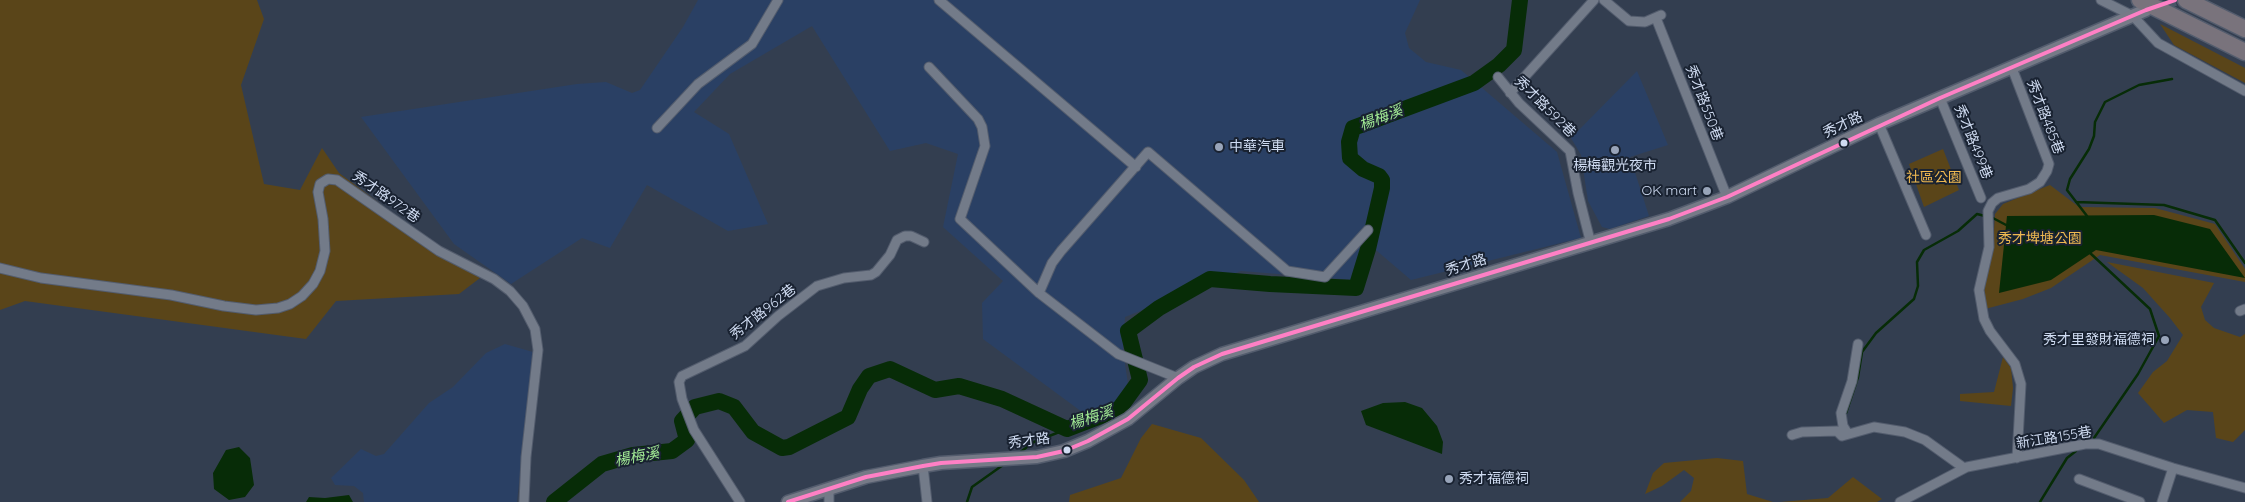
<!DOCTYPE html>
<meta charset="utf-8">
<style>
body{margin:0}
canvas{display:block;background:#333e50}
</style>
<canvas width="2245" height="502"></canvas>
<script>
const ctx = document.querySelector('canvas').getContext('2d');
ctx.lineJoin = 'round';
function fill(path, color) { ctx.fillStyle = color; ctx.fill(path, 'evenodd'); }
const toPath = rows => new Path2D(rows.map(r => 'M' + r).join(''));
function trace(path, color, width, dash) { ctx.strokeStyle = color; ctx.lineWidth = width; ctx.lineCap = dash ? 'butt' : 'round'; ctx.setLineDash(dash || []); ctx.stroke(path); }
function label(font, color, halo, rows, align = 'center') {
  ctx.font = font + ' Quicksand,"Noto Sans TC",sans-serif'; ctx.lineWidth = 4; ctx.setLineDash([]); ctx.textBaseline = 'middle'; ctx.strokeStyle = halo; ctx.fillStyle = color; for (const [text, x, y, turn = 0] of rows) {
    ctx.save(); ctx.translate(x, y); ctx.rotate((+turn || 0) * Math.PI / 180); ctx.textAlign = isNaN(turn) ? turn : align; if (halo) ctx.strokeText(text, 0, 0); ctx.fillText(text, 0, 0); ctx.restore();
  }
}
fill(toPath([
 [698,0,1420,0,1405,33,1409,48,1426,62,1461,70,1557,152,1581,238,1411,280,1363,239,1353,280,1241,271,1125,317,1123,350,1129,391,1097,423,983,339,982,303,1003,281,943,227,958,154,926,143,890,151,812,26,730,74,694,112,729,134,768,224,728,231,647,185,610,248,582,238,511,284,454,244,361,117,577,84,606,82,632,93,640,90,683,27],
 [1637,71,1668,145,1630,157,1649,216,1610,229,1602,227,1588,201,1581,155,1571,138],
 [505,344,533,352,517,502,364,502,363,493,354,486,335,485,331,478,361,449,376,456,384,454,429,403,453,387,486,353]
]), '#2a4064');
fill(toPath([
 [0,0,257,0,264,19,241,85,264,184,300,190,322,148,339,173,480,278,459,294,336,301,306,339,25,301,0,310],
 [2160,24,2245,68,2245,83,2174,45],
 [1943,149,1959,190,1924,207,1909,164],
 [2050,185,2079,207,2155,208,2215,224,2245,269,2245,282,2100,255,2051,288,2023,299,1985,309,1983,294,1993,248,1995,214,2003,204],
 [2107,262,2214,283,2201,307,2205,320,2214,328,2240,337,2245,334,2245,430,2233,442,2216,438,2213,412,2187,410,2164,423,2138,393,2153,372,2167,361,2183,335,2170,318,2143,288],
 [2003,357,2011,368,2013,388,2011,406,1960,401,1960,394,1994,392],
 [1152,424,1201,438,1244,480,1259,502,1069,502,1070,495,1121,478,1141,438],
 [1717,458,1743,461,1747,494,1773,502,1680,502,1691,491,1694,478,1684,470,1662,486,1645,494,1653,473,1664,463],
 [1853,477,1882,499,1877,502,1780,502,1828,498]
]), '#5a4519');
fill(toPath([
 [2154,215,2210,229,2245,278,2096,250,2051,280,1999,293,2007,216],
 [1405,402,1422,408,1437,426,1443,442,1442,454,1366,425,1361,411,1383,403],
 [239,447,250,458,254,485,245,497,229,500,214,489,213,473,226,450],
 [349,495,353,502,306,502,309,497,325,498]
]), '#072c07');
trace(toPath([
 [2076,202,2164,205,2215,220,2245,263],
 [2087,216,2067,190,2070,179,2089,149,2094,136,2095,122,2105,102,2139,85,2172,79],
 [1991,217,2008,226],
 [2089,252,2150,309,2159,336,2138,374,2094,438],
 [1846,413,1858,377,1862,352,1876,333,1914,299,1918,286,1917,262,1924,250,1958,231,1977,214,1985,216],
 [1019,453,1034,442,1067,429],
 [967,502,972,487,1003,465],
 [2040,502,2067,458,2076,451]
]), '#072c07', 2.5);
trace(toPath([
 [554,502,602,464,633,455,672,451,687,440,682,421,695,407,719,401,734,407,753,432,782,448,789,447,848,417,860,389,869,376,890,369,935,390,959,386,1002,399,1067,429,1119,409,1140,380,1128,331,1159,308,1210,279,1270,284,1356,288,1368,249,1382,188,1382,180,1379,176,1363,169,1350,158,1349,142,1353,128,1474,83,1499,65,1514,50,1520,0]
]), '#072c07', 16);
trace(toPath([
 [2151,8,2175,0]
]), '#4a5668', 12, [12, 6]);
const minor = toPath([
 [939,0,1136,167],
 [1604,0,1629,21,1645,22,1661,15],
 [2101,0,2133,16,2158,43,2245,91],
 [1656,18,1727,197],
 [929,67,978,119,982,127,985,146,960,219,1039,293,1118,354,1178,378],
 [2012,68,2049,164,2047,171,2040,182,2029,189,1998,198,1992,203,1988,211,1989,247,1979,290,1984,319,1990,331,2015,364,2021,384,2017,458],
 [1498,77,1519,103,1570,151,1578,193,1591,244],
 [1510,93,1594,0],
 [1940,98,1981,198],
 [1879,124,1926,235],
 [657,128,698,84,752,44,778,0],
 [0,268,41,278,171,295,224,306,256,310,278,308,290,304,302,296,313,284,320,271,325,251,323,219,318,192,320,184,328,179,337,180,439,251,494,279,510,291,523,306,535,329,538,350,526,457,524,502],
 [1039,293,1052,263,1061,251,1148,152,1287,271,1325,277,1368,230],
 [2240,311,2245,309],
 [1848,434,1843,426,1841,413,1852,381,1858,344],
 [1792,435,1802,432,1837,431,1842,436,1874,427,1905,432,1925,440,1964,468],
 [923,466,927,502],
 [2079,479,2140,502],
 [829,490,829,502],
 [740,502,694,430,682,399,679,382,682,376,745,346,778,316,817,286,844,278,871,275,876,272,890,255,897,240,905,236,911,236,924,242],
 [1900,502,1967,467,2085,444,2099,444,2173,468,2245,488],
 [2162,502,2173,468]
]);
const secondary = toPath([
 [788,502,866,477,923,466,941,463,1037,457,1064,451,1088,441,1128,419,1178,378,1194,367,1222,354,1669,219,1727,197,1879,124,2146,10]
]);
const motorway = toPath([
 [2140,0,2245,52],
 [2186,0,2245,29]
]);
trace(minor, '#535c6d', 11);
trace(secondary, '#535c6d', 15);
trace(motorway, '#535c6d', 19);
trace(minor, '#737b89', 9);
trace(secondary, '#767a87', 12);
trace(motorway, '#79737c', 16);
trace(toPath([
 [788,502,866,477,923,466,941,463,1037,457,1064,451,1088,441,1128,419,1178,378,1194,367,1222,354,1669,219,1727,197,1940,98,2146,10,2175,0]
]), '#ff80c5', 4);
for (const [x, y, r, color] of [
 [1844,143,4.5,"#cfdbf1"],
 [1219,147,5,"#98a4b9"],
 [1615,150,5,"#98a4b9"],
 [1707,191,5,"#98a4b9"],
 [2165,340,5,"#98a4b9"],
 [1067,450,4.5,"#cfdbf1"],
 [1449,479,5,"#98a4b9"]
]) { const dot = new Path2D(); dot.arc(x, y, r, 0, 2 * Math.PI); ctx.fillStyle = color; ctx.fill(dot); trace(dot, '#192231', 2); }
label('14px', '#cfdbf1', '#192231', [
 ["秀才路550巷",1704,103,69],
 ["秀才路592巷",1545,107,45],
 ["秀才路485巷",2045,117,69],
 ["秀才路",1843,125,-25],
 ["秀才路499巷",1973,142,68],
 ["秀才路972巷",386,197,35],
 ["秀才路",1466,265,-17],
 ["秀才路962巷",763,312,-38],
 ["新江路155巷",2054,438,-9],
 ["秀才路",1029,441,-7]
]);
label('14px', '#cfdbf1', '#192231', [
 ["中華汽車",1229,147],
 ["楊梅觀光夜市",1615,166,"center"],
 ["OK mart",1697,191,"right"],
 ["秀才里發財福德祠",2155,340,"right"],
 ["秀才福德祠",1459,479]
], 'left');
label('14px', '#efb951', '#192231', [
 ["社區公園",1934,178],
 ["秀才埤塘公園",2040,239]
]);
label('italic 15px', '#a0e893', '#192231', [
 ["楊梅溪",1381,118,-21],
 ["楊梅溪",1091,418,-17],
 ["楊梅溪",637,457,-11]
]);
</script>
